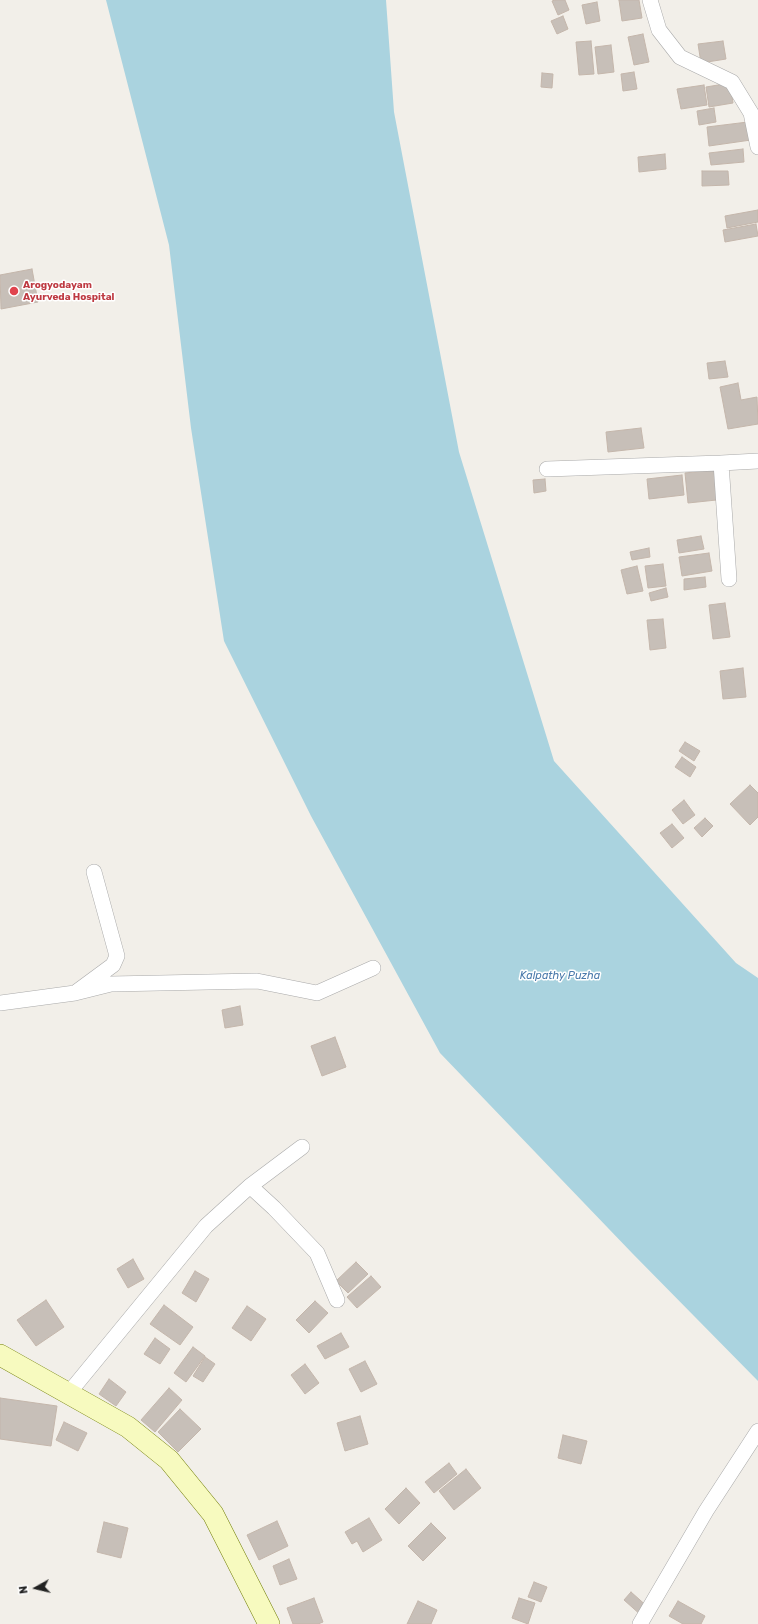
<!DOCTYPE html>
<style>
body{margin:0}
#map{position:relative;width:758px;height:1624px;overflow:hidden;background:#f2efe9;font-family:Rubik,sans-serif}
canvas{display:block}
.north{position:absolute;left:16px;top:1568px;width:40px;height:40px;-webkit-text-stroke:3px #fff;paint-order:stroke;rotate:262deg;font-size:11px;font-weight:700;line-height:16px;text-align:center;color:#222}
.north::after{content:'';display:block;margin:auto;width:14px;height:18px;background:#222;clip-path:polygon(50% 0,100% 100%,50% 72%,0 100%)}
</style>
<div id="map">
<canvas width="758" height="1624"></canvas>
<div class="north">N</div>
</div>
<script>
const ctx = document.querySelector('canvas').getContext('2d');
ctx.lineJoin = 'round';
function fill(path, color) { ctx.fillStyle = color; ctx.fill(path, 'evenodd'); }
const toPath = rows => new Path2D(rows.map(r => 'M' + r).join(''));
function trace(path, color, width, dash) { ctx.strokeStyle = color; ctx.lineWidth = width; ctx.lineCap = dash ? 'butt' : 'round'; ctx.setLineDash(dash || []); ctx.stroke(path); }
function label(font, color, halo, rows, align = 'center') {
  ctx.font = font + ' Rubik,sans-serif'; ctx.lineWidth = 3; ctx.setLineDash([]); ctx.textBaseline = 'middle'; ctx.strokeStyle = halo; ctx.fillStyle = color; for (const [text, x, y, turn = 0] of rows) {
    ctx.save(); ctx.translate(x, y); ctx.rotate((+turn || 0) * Math.PI / 180); ctx.textAlign = isNaN(turn) ? turn : align; if (halo) ctx.strokeText(text, 0, 0); ctx.fillText(text, 0, 0); ctx.restore();
  }
}
fill(toPath([
 [106,0,386,0,394,112,459,452,554,761,736,963,758,978,758,1381,632,1253,440,1053,311,816,224,641,191,428,169,245]
]), '#aad3df');
const building = toPath([
 [555,0,565,0,569,10,558,15,552,1,555,0],
 [619,0,639,0,642,18,622,21,619,0],
 [597,2,600,21,586,24,582,5,597,2],
 [563,16,568,29,557,34,551,21,563,16],
 [643,34,649,62,634,65,628,37,643,34],
 [591,41,594,74,579,75,576,42,591,41],
 [723,41,726,59,701,63,698,44,723,41],
 [611,45,614,72,598,74,595,47,611,45],
 [634,72,637,89,623,91,621,74,634,72],
 [542,73,553,74,552,88,541,87,542,73],
 [730,83,733,103,709,107,706,87,730,83],
 [704,85,707,105,681,109,677,89,704,85],
 [714,108,716,122,699,125,697,111,714,108],
 [756,121,758,139,709,146,707,127,756,121],
 [743,149,744,162,711,165,709,153,743,149],
 [665,154,666,169,639,172,638,157,665,154],
 [702,171,728,171,729,185,702,186,702,171],
 [758,210,758,222,727,228,725,216,758,210],
 [756,224,758,236,725,242,723,230,756,224],
 [32,269,38,302,1,309,0,275,32,269],
 [725,361,728,377,709,379,707,363,725,361],
 [738,383,741,400,757,397,758,424,728,429,720,387,738,383],
 [641,428,644,448,608,452,606,432,641,428],
 [723,469,726,499,688,503,685,473,723,469],
 [682,475,684,495,649,499,647,479,682,475],
 [545,479,546,491,534,493,533,480,545,479],
 [701,536,704,549,679,553,677,540,701,536],
 [649,548,650,557,632,560,630,552,649,548],
 [709,553,712,571,682,576,679,557,709,553],
 [663,564,666,586,648,588,645,566,663,564],
 [637,566,643,591,627,594,621,570,637,566],
 [705,577,706,587,684,590,684,579,705,577],
 [666,588,668,597,651,601,649,593,666,588],
 [725,603,730,637,713,639,709,605,725,603],
 [663,619,666,648,650,650,647,620,663,619],
 [743,668,746,697,723,699,720,671,743,668],
 [685,742,700,751,694,761,679,751,685,742],
 [682,757,696,767,690,777,675,767,682,757],
 [750,785,758,793,758,817,750,825,730,804,750,785],
 [684,800,695,815,683,824,672,810,684,800],
 [705,818,713,826,702,837,694,828,705,818],
 [672,824,684,838,672,848,660,833,672,824],
 [240,1006,243,1025,225,1028,222,1010,240,1006],
 [335,1037,346,1067,322,1076,311,1046,335,1037],
 [133,1259,144,1279,128,1288,117,1269,133,1259],
 [356,1262,368,1274,348,1293,336,1281,356,1262],
 [195,1271,209,1279,196,1302,182,1293,195,1271],
 [371,1276,381,1287,357,1308,347,1297,371,1276],
 [46,1300,64,1327,36,1346,17,1320,46,1300],
 [315,1301,328,1313,309,1333,296,1320,315,1301],
 [164,1305,193,1327,180,1345,150,1324,164,1305],
 [247,1306,266,1319,251,1341,232,1328,247,1306],
 [341,1333,349,1347,325,1359,317,1346,341,1333],
 [155,1338,170,1349,160,1364,144,1354,155,1338],
 [193,1347,205,1356,186,1382,174,1373,193,1347],
 [205,1357,215,1364,203,1382,193,1376,205,1357],
 [365,1361,377,1384,361,1392,349,1369,365,1361],
 [305,1364,319,1383,305,1394,291,1375,305,1364],
 [109,1379,126,1392,116,1406,99,1394,109,1379],
 [169,1388,182,1400,155,1432,141,1420,169,1388],
 [0,1398,57,1406,51,1446,0,1439,0,1398],
 [180,1409,201,1429,178,1452,158,1432,180,1409],
 [360,1416,368,1444,345,1451,337,1423,360,1416],
 [64,1422,87,1433,78,1451,56,1440,64,1422],
 [563,1435,587,1441,581,1464,558,1458,563,1435],
 [449,1463,457,1474,434,1493,425,1482,449,1463],
 [466,1469,481,1488,454,1510,439,1491,466,1469],
 [406,1488,420,1503,399,1524,385,1509,406,1488],
 [369,1518,382,1540,363,1552,357,1541,352,1544,345,1532,369,1518],
 [277,1521,288,1546,259,1560,247,1535,277,1521],
 [104,1522,128,1528,121,1558,97,1552,104,1522],
 [431,1523,446,1538,423,1561,408,1546,431,1523],
 [289,1559,297,1579,280,1585,273,1566,289,1559],
 [534,1582,547,1587,541,1602,528,1597,534,1582],
 [631,1592,649,1608,642,1616,624,1600,631,1592],
 [314,1598,323,1622,318,1624,293,1624,287,1608,314,1598],
 [519,1598,535,1603,528,1624,512,1618,519,1598],
 [418,1601,437,1610,431,1624,407,1624,418,1601],
 [678,1601,705,1616,701,1624,683,1624,669,1616,678,1601]
]);
fill(building, '#c7bfb8');
trace(building, '#c4b6ab', 1);
const street = toPath([
 [650,0,659,30,680,57,732,82,751,113,758,147],
 [721,463,729,579],
 [547,469,721,463,758,461],
 [75,993,111,984,257,981,317,993,373,968],
 [0,1003,75,993,113,965,117,956,94,872],
 [250,1186,274,1208,317,1253,337,1300],
 [68,1394,206,1226,250,1186,302,1147],
 [640,1624,706,1511,758,1431]
]);
const secondary = toPath([
 [0,1355,128,1427,169,1460,213,1514,269,1624]
]);
trace(street, '#a9a9a9', 16);
trace(secondary, '#707d05', 22);
trace(street, '#fff', 15);
trace(secondary, '#f7fabf', 21);
for (const [x, y, r, color] of [
 [14,291,5,"#e0444e"]
]) { const dot = new Path2D(); dot.arc(x, y, r, 0, 2 * Math.PI); ctx.fillStyle = color; ctx.fill(dot); trace(dot, '#fff', 1.5); }
label('bold 10px', '#be3a42', '#fff', [
 ["Arogyodayam",23,285],
 ["Ayurveda Hospital",23,297]
], 'left');
label('italic 11px', '#4a7aab', '#fff', [
 ["Kalpathy Puzha",560,976]
]);
</script>
